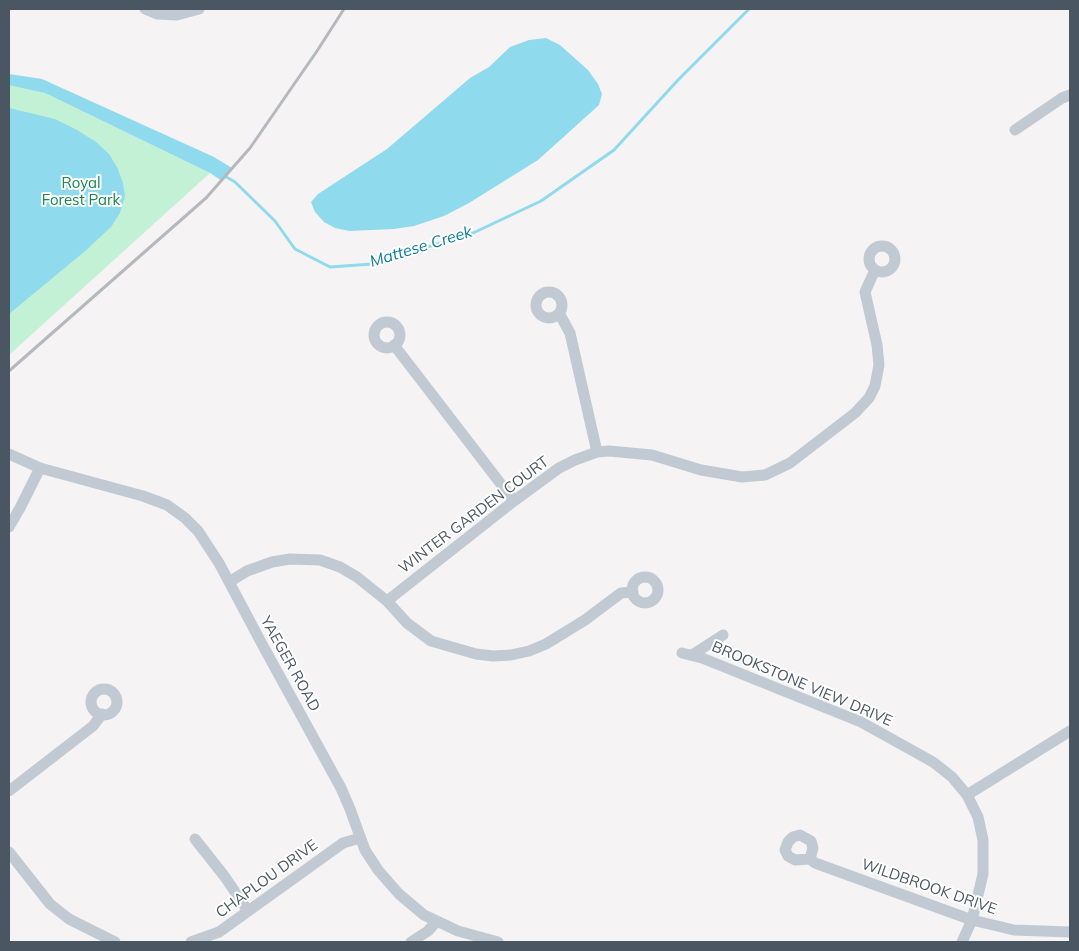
<!DOCTYPE html>
<style>
body{margin:0}
#map{position:relative;width:1079px;height:951px;overflow:hidden;background:#f5f3f3;font-family:Mulish,sans-serif}
canvas{display:block}
.frame{position:absolute;inset:0;border:10px solid #4a5661;pointer-events:none}
</style>
<div id="map">
<canvas width="1079" height="951"></canvas>
<div class="frame"></div>
</div>
<script>
const ctx = document.querySelector('canvas').getContext('2d');
ctx.lineJoin = 'round';
function fill(path, color) { ctx.fillStyle = color; ctx.fill(path, 'evenodd'); }
const toPath = rows => new Path2D(rows.map(r => 'M' + r).join(''));
function trace(path, color, width, dash) { ctx.strokeStyle = color; ctx.lineWidth = width; ctx.lineCap = dash ? 'butt' : 'round'; ctx.setLineDash(dash || []); ctx.stroke(path); }
function label(font, color, halo, rows, align = 'center') {
  ctx.font = font + ' Mulish,sans-serif'; ctx.lineWidth = 4; ctx.setLineDash([]); ctx.textBaseline = 'middle'; ctx.strokeStyle = halo; ctx.fillStyle = color; for (const [text, x, y, turn = 0] of rows) {
    ctx.save(); ctx.translate(x, y); ctx.rotate((+turn || 0) * Math.PI / 180); ctx.textAlign = isNaN(turn) ? turn : align; if (halo) ctx.strokeText(text, 0, 0); ctx.fillText(text, 0, 0); ctx.restore();
  }
}
fill(toPath([
 [9,82,45,93,210,173,9,355]
]), '#c3f1d5');
fill(toPath([
 [546,38,560,45,588,70,598,84,602,94,599,105,538,160,469,203,444,216,414,226,394,229,349,231,335,228,324,222,315,212,311,202,318,194,387,149,470,78,489,67,510,47,529,40],
 [9,74,42,79,214,157,232,168,222,181,210,173,45,93,9,85],
 [9,108,55,119,77,130,96,142,109,154,117,167,123,183,125,196,120,213,111,227,84,252,9,314]
]), '#90daee');
trace(toPath([
 [223,175,235,182,275,221,295,249,330,267,372,264,473,233,541,201,614,150,678,80,749,9]
]), '#90daee', 3);
trace(toPath([
 [145,9,157,14,177,15,199,9],
 [1015,130,1062,98,1070,95],
 '869 259a13 13 0 1 1 26 0a13 13 0 1 1-26 0Z',
 '536 305a13 13 0 1 1 26 0a13 13 0 1 1-26 0Z',
 [559,313,570,333,597,452],
 '374 335a13 13 0 1 1 26 0a13 13 0 1 1-26 0Z',
 [394,345,514,501],
 [9,454,40,468,143,496,167,505,185,518,198,531,219,563,262,644,341,788,350,809,365,850,378,870,399,894,424,915,458,931,498,942],
 [9,527,20,508,40,468],
 '632 590a13 13 0 1 1 26 0a13 13 0 1 1-26 0Z',
 [229,582,247,571,272,562,290,559,320,560,340,567,357,577,387,601,407,623,431,641,476,654,493,656,511,655,529,651,546,644,585,620,621,593,633,592],
 [387,601,514,501,559,468,575,460,597,452,609,451,652,455,701,470,742,477,765,475,790,463,855,413,869,398,875,386,879,365,877,345,865,292,875,270],
 [682,653,702,658,861,722,933,762,952,777,967,795,978,817,983,840,983,874,972,920,962,942],
 [692,655,723,635],
 '91 702a13 13 0 1 1 26 0a13 13 0 1 1-26 0Z',
 [9,791,93,726,102,714],
 [967,795,1070,731],
 [800,835,811,841,813,848,810,859,795,860,788,856,785,850,788,842,793,837,800,835],
 [195,839,225,877,248,911],
 [9,852,50,904,69,919,115,942],
 [810,859,815,863,972,920,1014,930,1070,932],
 [191,942,219,932,343,843,360,838],
 [411,942,428,931,436,922]
]), '#c1cad2', 11);
trace(toPath([
 [9,371,206,198,250,148,317,51,344,9]
]), '#b5b8bd', 3);
label('15px', '#17864f', '#fff', [
 ["Royal",81,183],
 ["Forest Park",81,200]
]);
label('15px', '#4a5661', '#fff', [
 ["WINTER GARDEN COURT",474,515,-37],
 ["YAEGER ROAD",290,664,61],
 ["BROOKSTONE VIEW DRIVE",802,684,23],
 ["CHAPLOU DRIVE",267,879,-36],
 ["WILDBROOK DRIVE",929,887,19]
]);
label('italic 16px', '#0c7c9b', '#fff', [
 ["Mattese Creek",421,247,-17]
]);
</script>
